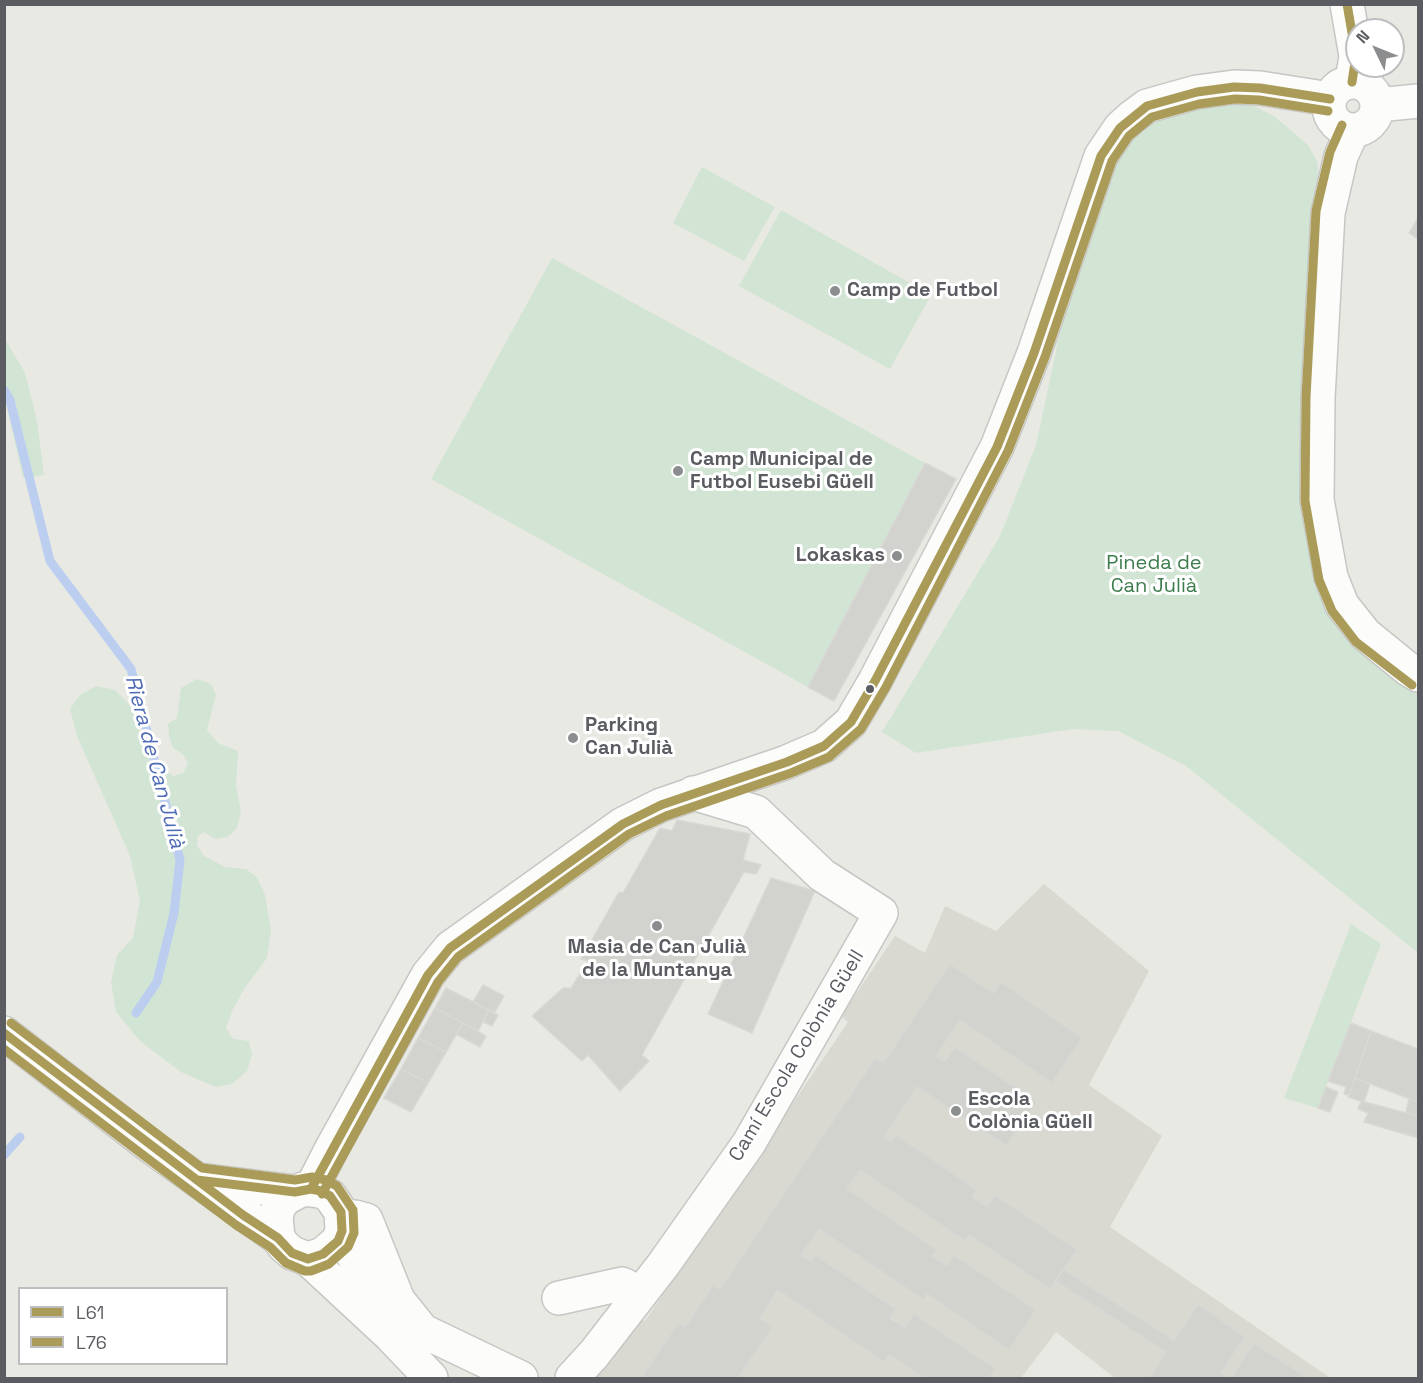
<!DOCTYPE html>
<meta charset="utf-8">
<style>
body{margin:0}
#map{position:relative;width:1423px;height:1383px;overflow:hidden;background:#e9e9e4;font-family:"Space Grotesk",sans-serif}
canvas{display:block}
.frame{position:absolute;inset:0;border:6px solid #5a5c61;pointer-events:none}
.legend{position:absolute;left:18px;top:1287px;width:210px;height:78px;box-sizing:border-box;background:#fff;border:2px solid #bdbec0;margin:0;padding:8px 10px;list-style:none;font-size:18px;color:#5a5c61}
.legend li{display:flex;align-items:center;gap:12px;height:30px}
.legend b{width:30px;border:2px solid #bdbec0}
.north{position:absolute;left:1345px;top:18px;width:60px;height:60px;box-sizing:border-box;background:#fff;border:2px solid #bdbec0;border-radius:50%;rotate:313deg;font-size:16px;font-weight:700;line-height:24px;text-align:center;color:#5a5c61}
.north::after{content:'';display:block;margin:auto;width:21px;height:27px;background:#8c8d8f;clip-path:polygon(50% 0,100% 100%,50% 72%,0 100%)}
</style>
<div id="map">
<canvas width="1423" height="1383"></canvas>
<div class="frame"></div>
<ul class="legend">
<li><b style="height:8px;background:#aa9c58"></b>L61</li>
<li><b style="height:8px;background:#aa9c58"></b>L76</li>
</ul>
<div class="north">N</div>
</div>
<script>
const ctx = document.querySelector('canvas').getContext('2d');
ctx.lineJoin = 'round';
function fill(path, color) { ctx.fillStyle = color; ctx.fill(path, 'evenodd'); }
const toPath = rows => new Path2D(rows.map(r => 'M' + r).join(''));
function trace(path, color, width, dash) { ctx.strokeStyle = color; ctx.lineWidth = width; ctx.lineCap = dash ? 'butt' : 'round'; ctx.setLineDash(dash || []); ctx.stroke(path); }
function label(font, color, halo, rows, align = 'center') {
  ctx.font = font + ' "Space Grotesk",sans-serif'; ctx.lineWidth = 6; ctx.setLineDash([]); ctx.textBaseline = 'middle'; ctx.strokeStyle = halo; ctx.fillStyle = color; for (const [text, x, y, turn = 0] of rows) {
    ctx.save(); ctx.translate(x, y); ctx.rotate((+turn || 0) * Math.PI / 180); ctx.textAlign = isNaN(turn) ? turn : align; if (halo) ctx.strokeText(text, 0, 0); ctx.fillText(text, 0, 0); ctx.restore();
  }
}
fill(toPath([
 [1044,884,1149,971,1089,1085,1162,1136,1110,1227,1329,1377,1328,1378,1115,1378,1056,1332,1021,1378,591,1378,639,1317,645,1321,848,1022,841,1016,895,936,925,953,945,906,996,931]
]), '#d9d9d2');
fill(toPath([
 [1234,103,1254,106,1274,116,1308,145,1317,161,1320,184,1318,585,1334,622,1389,668,1418,684,1418,953,1186,766,1118,731,1073,729,916,753,882,732,1000,536,1036,445,1060,332,1105,189,1119,153,1145,127,1167,117,1193,110],
 [702,167,775,207,744,261,673,223],
 [781,210,931,295,890,369,739,286],
 [552,258,925,463,808,687,431,479],
 [4,337,25,373,37,421,44,475,23,478,5,399],
 [197,679,211,684,216,695,207,730,218,743,238,751,236,786,241,811,237,828,228,837,215,839,204,832,198,836,197,845,204,856,225,867,246,869,257,877,265,895,271,930,267,958,244,989,232,1011,226,1028,233,1039,249,1041,252,1054,247,1071,232,1084,216,1087,181,1072,141,1042,116,1012,111,982,117,955,133,938,140,901,130,856,77,736,70,709,80,695,96,686,115,690,130,705,147,754,159,768,174,776,183,773,188,763,183,754,173,748,169,736,168,724,177,718,181,688],
 [1351,924,1381,944,1318,1108,1284,1098]
]), '#d2e4d4');
trace(toPath([
 [4,390,10,400,50,561,131,669,180,860,174,913,157,982,136,1013],
 [4,1155,20,1137]
]), '#bccef0', 9);
const building = toPath([
 [1418,218,1418,239,1409,233,1418,218],
 [925,463,956,479,834,701,808,687,925,463],
 [677,820,750,834,743,860,761,865,756,874,744,872,642,1055,649,1061,620,1091,588,1055,582,1061,532,1016,563,988,571,988,588,961,581,959,619,892,623,893,660,828,672,831,677,820],
 [771,878,815,891,752,1033,708,1014,771,878],
 [950,964,993,993,1001,982,1082,1038,1052,1083,960,1020,936,1056,945,1061,955,1047,1037,1102,1006,1146,917,1087,884,1137,891,1142,896,1135,977,1190,972,1197,987,1207,995,1195,1077,1250,1050,1289,969,1235,965,1241,860,1170,847,1189,937,1250,932,1256,947,1265,954,1255,1036,1310,1009,1350,927,1294,924,1300,819,1229,801,1255,811,1261,815,1255,896,1309,890,1318,905,1327,914,1314,996,1369,989,1378,924,1378,890,1355,884,1362,778,1290,760,1318,773,1327,738,1378,641,1378,678,1323,685,1327,713,1285,720,1289,875,1058,883,1063,950,964],
 [483,985,504,996,494,1013,473,1002,483,985],
 [446,988,489,1010,478,1031,435,1008,446,988],
 [435,1008,463,1023,446,1052,418,1038,435,1008],
 [489,1010,498,1015,492,1026,483,1022,489,1010],
 [463,1023,486,1036,480,1047,456,1034,463,1023],
 [1351,1023,1371,1031,1349,1095,1344,1094,1346,1087,1328,1081,1351,1023],
 [1371,1031,1418,1049,1418,1102,1355,1078,1371,1031],
 [418,1038,446,1052,428,1083,401,1069,418,1038],
 [401,1069,428,1083,411,1112,384,1098,401,1069],
 [1355,1078,1370,1084,1364,1102,1348,1097,1355,1078],
 [1326,1087,1338,1092,1330,1112,1318,1108,1326,1087],
 [1409,1098,1418,1102,1418,1116,1406,1113,1409,1098],
 [1361,1101,1418,1116,1418,1138,1364,1122,1368,1113,1358,1109,1361,1101],
 [1063,1269,1174,1340,1198,1304,1245,1337,1221,1373,1230,1378,1149,1378,1166,1352,1055,1281,1063,1269],
 [1254,1343,1302,1374,1299,1378,1231,1378,1254,1343]
]);
fill(building, '#d2d2cf');
trace(building, '#d8d8d4', 1.5);
const minor = toPath([
 [1347,4,1356,56,1352,82],
 '1329 106a24 24 0 1 1 48 0a24 24 0 1 1-48 0Z',
 [1378,105,1418,101],
 [1353,130,1341,156,1328,213,1318,398,1317,500,1331,577,1342,605,1365,634,1408,669,1418,675],
 [4,1033,154,1149,278,1238],
 [199,1180,295,1192],
 [303,1189,321,1191,330,1196,341,1212,342,1231,338,1241,323,1254,308,1259,292,1253,284,1246,278,1238,276,1217,279,1206,286,1198,303,1189],
 [311,1189,332,1148,428,975,450,948,623,824,661,805,787,762,824,746,851,722,875,681,997,447,1034,353,1101,156,1120,128,1132,117,1147,106,1197,92,1234,87,1260,88,1330,99],
 [342,1218,355,1217,366,1220,398,1300,423,1331,521,1378],
 [342,1231,379,1310],
 [308,1259,391,1336,431,1378],
 [559,1298,622,1284,640,1293],
 [572,1378,594,1354,663,1265,749,1143,881,913,822,875,756,812,693,793]
]);
trace(minor, '#c6c6c4', 36);
trace(minor, '#fcfcfb', 33);
trace(toPath([
 [1347,4,1356,56,1352,82],
 [4,1033,197,1180],
 [4,1033,197,1180],
 [197,1180,295,1192,311,1189,321,1191,330,1196,341,1212,342,1231,338,1241,323,1254,308,1259,292,1253,278,1238,243,1215,197,1180],
 [311,1189,428,975,450,948,623,824,661,805,787,762,824,746,851,722,875,681,997,447,1034,353,1101,156,1120,128,1147,106,1197,92,1234,87,1260,88,1330,99]
]), '#aa9c58', 9);
trace(toPath([
 [1342,125,1330,152,1316,211,1306,397,1305,501,1319,580,1332,611,1356,642,1412,685],
 [4,1049,147,1158,236,1225,270,1247,286,1263,305,1271,311,1271,329,1264,348,1247,354,1233,353,1210,337,1186,326,1180,312,1177,295,1180,202,1168,11,1023],
 [322,1194,438,982,458,957,629,834,666,816,791,773,829,757,861,729,886,687,1008,451,1045,357,1112,161,1129,136,1152,117,1199,104,1235,99,1259,100,1328,111]
]), '#aa9c58', 9);
for (const [x, y, r, color] of [
 [835,291,6,"#8c8d8f"],
 [678,471,6,"#8c8d8f"],
 [897,556,6,"#8c8d8f"],
 [870,689,5,"#5a5c61"],
 [573,738,6,"#8c8d8f"],
 [657,926,6,"#8c8d8f"],
 [956,1111,6,"#8c8d8f"]
]) { const dot = new Path2D(); dot.arc(x, y, r, 0, 2 * Math.PI); ctx.fillStyle = color; ctx.fill(dot); trace(dot, '#fff', 2); }
label('bold 20px', '#5a5c61', '#fff', [
 ["Camp de Futbol",847,291],
 ["Camp Municipal de",690,460],
 ["Futbol Eusebi Güell",690,483],
 ["Lokaskas",885,556,"right"],
 ["Parking",585,726],
 ["Can Julià",585,749],
 ["Masia de Can Julià",657,948,"center"],
 ["de la Muntanya",657,971,"center"],
 ["Escola",968,1100],
 ["Colònia Güell",968,1123]
], 'left');
label('20px', '#3d7d4d', '#fff', [
 ["Pineda de",1154,564],
 ["Can Julià",1154,587]
]);
label('20px', '#5a5c61', '#fff', [
 ["Camí Escola Colònia Güell",797,1056,-59]
]);
label('italic 21px', '#4e6bb5', '#fff', [
 ["Riera de Can Julià",154,762,75]
]);
</script>
